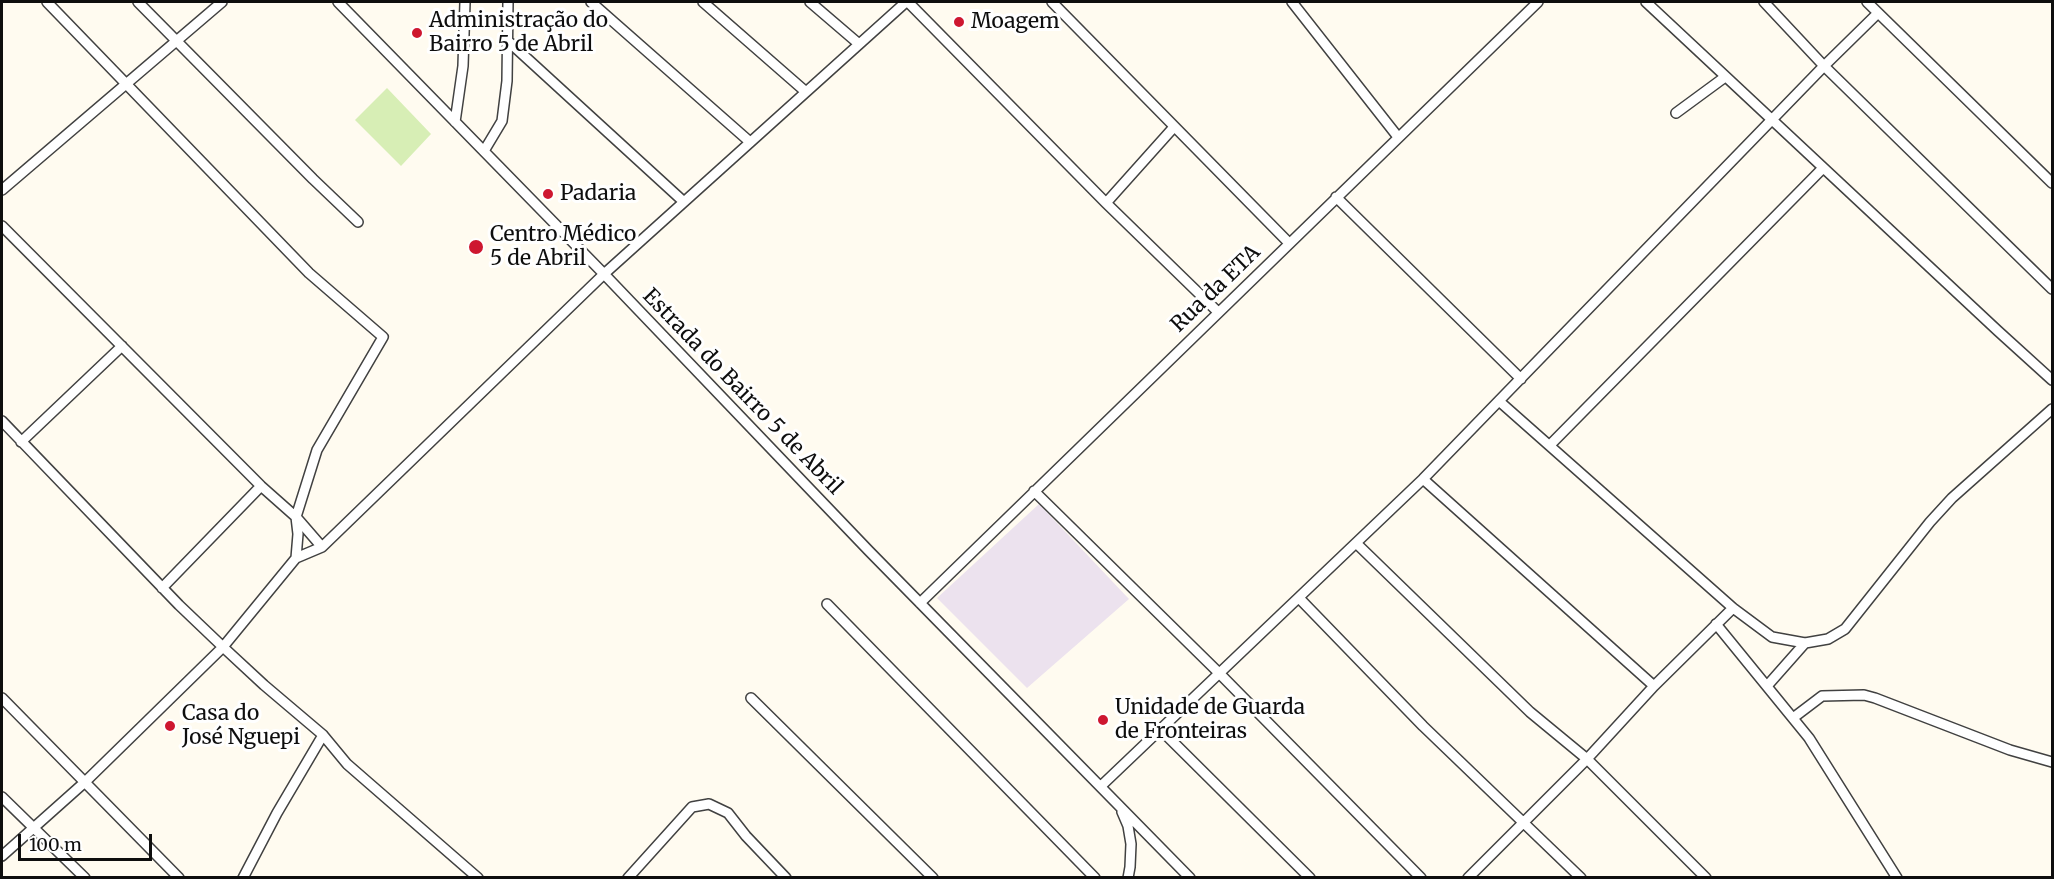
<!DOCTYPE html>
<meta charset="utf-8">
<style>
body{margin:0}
#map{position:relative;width:2054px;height:879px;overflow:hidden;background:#fffbf0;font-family:Merriweather,serif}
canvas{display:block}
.frame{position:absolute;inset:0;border:3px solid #0e0e0e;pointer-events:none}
.scale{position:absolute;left:18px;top:834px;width:134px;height:27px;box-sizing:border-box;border:3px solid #0e0e0e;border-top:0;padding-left:8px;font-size:18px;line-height:21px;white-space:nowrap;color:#0e0e0e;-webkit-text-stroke:4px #fff;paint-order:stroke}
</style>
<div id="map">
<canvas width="2054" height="879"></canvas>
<div class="frame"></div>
<div class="scale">100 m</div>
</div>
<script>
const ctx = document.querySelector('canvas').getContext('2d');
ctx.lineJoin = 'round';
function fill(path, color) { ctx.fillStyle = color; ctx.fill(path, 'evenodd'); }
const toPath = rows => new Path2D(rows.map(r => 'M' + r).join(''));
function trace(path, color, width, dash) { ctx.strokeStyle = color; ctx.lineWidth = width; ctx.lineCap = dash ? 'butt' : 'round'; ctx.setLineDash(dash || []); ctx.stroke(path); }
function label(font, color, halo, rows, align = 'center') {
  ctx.font = font + ' Merriweather,serif'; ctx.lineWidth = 6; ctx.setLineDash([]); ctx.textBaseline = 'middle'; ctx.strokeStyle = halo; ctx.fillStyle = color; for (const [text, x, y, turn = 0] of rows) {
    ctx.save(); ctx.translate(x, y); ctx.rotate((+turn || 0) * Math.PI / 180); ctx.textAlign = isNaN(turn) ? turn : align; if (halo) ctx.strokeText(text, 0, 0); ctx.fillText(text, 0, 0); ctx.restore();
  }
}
fill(toPath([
 [1039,504,1129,599,1027,688,937,598]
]), '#ece2ee');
fill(toPath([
 [387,88,431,134,401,166,355,120]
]), '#d7eeb5');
const minor = toPath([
 [47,2,309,273,383,337,317,450,296,517,298,534,296,558],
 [138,2,313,179,358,222],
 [338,2,604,274,869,551,1190,878],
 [591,2,750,142],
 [703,2,806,92],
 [810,2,859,44],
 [908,2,1106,203,1218,312],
 [1052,2,1289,243],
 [1292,2,1398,137],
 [1646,2,1998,331,2052,380],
 [1764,2,1824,66,2052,289],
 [1867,2,2052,183],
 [508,41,684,202],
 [1676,113,1725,77],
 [455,122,463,66,465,2],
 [484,151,502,121,507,81,508,2],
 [2,190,222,2],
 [1336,197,1521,379],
 [1106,203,1174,127],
 [2,226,261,486,296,517,322,547],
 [1499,401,1733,608,1772,637,1805,643,1828,639,1845,629,1930,522,1952,498,2052,409],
 [2,421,179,605,223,647,264,685,323,735,347,764,478,878],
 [21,442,122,346],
 [1550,445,1823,168],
 [1423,479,1654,686],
 [1034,491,1219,673,1421,878],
 [1356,543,1530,712,1587,759,1706,878],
 [162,588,261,486],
 [1299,598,1423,726,1581,878],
 [920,603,1538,2],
 [827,604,1095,878],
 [1716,624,1809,738,1897,878],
 [1767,686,1805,643],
 [2,698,179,878],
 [751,698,933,878],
 [1793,718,1822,696,1864,695,1875,698,2010,750,2052,762],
 [1160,729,1310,878],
 [1101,786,1423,479,1824,66,1878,13],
 [2,797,85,878],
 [1122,812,1128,826,1131,844,1130,867,1128,878],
 [2,856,85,782,223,647,296,558,322,547,604,274,906,2],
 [243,878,277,813,323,735],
 [628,878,692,807,709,804,728,813,746,836,786,878],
 [1468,878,1587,759,1654,686,1733,608]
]);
trace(minor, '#414141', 12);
trace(minor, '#fff', 9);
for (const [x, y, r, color] of [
 [959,22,6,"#ce1730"],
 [417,33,6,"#ce1730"],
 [548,194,6,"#ce1730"],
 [476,247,8,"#ce1730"],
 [1103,720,6,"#ce1730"],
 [170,726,6,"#ce1730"]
]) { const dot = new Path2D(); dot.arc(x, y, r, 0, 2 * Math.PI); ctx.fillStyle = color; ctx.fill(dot); trace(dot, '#fff', 2); }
label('21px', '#0e0e0e', '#fff', [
 ["Administração do",429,21],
 ["Bairro 5 de Abril",429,45],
 ["Moagem",971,22],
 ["Padaria",560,194],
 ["Centro Médico",490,235],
 ["5 de Abril",490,259],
 ["Unidade de Guarda",1115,708],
 ["de Fronteiras",1115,732],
 ["Casa do",182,714],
 ["José Nguepi",182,738]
], 'left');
label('21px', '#0e0e0e', '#fff', [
 ["Rua da ETA",1216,289,-44],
 ["Estrada do Bairro 5 de Abril",742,392,46]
]);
</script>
